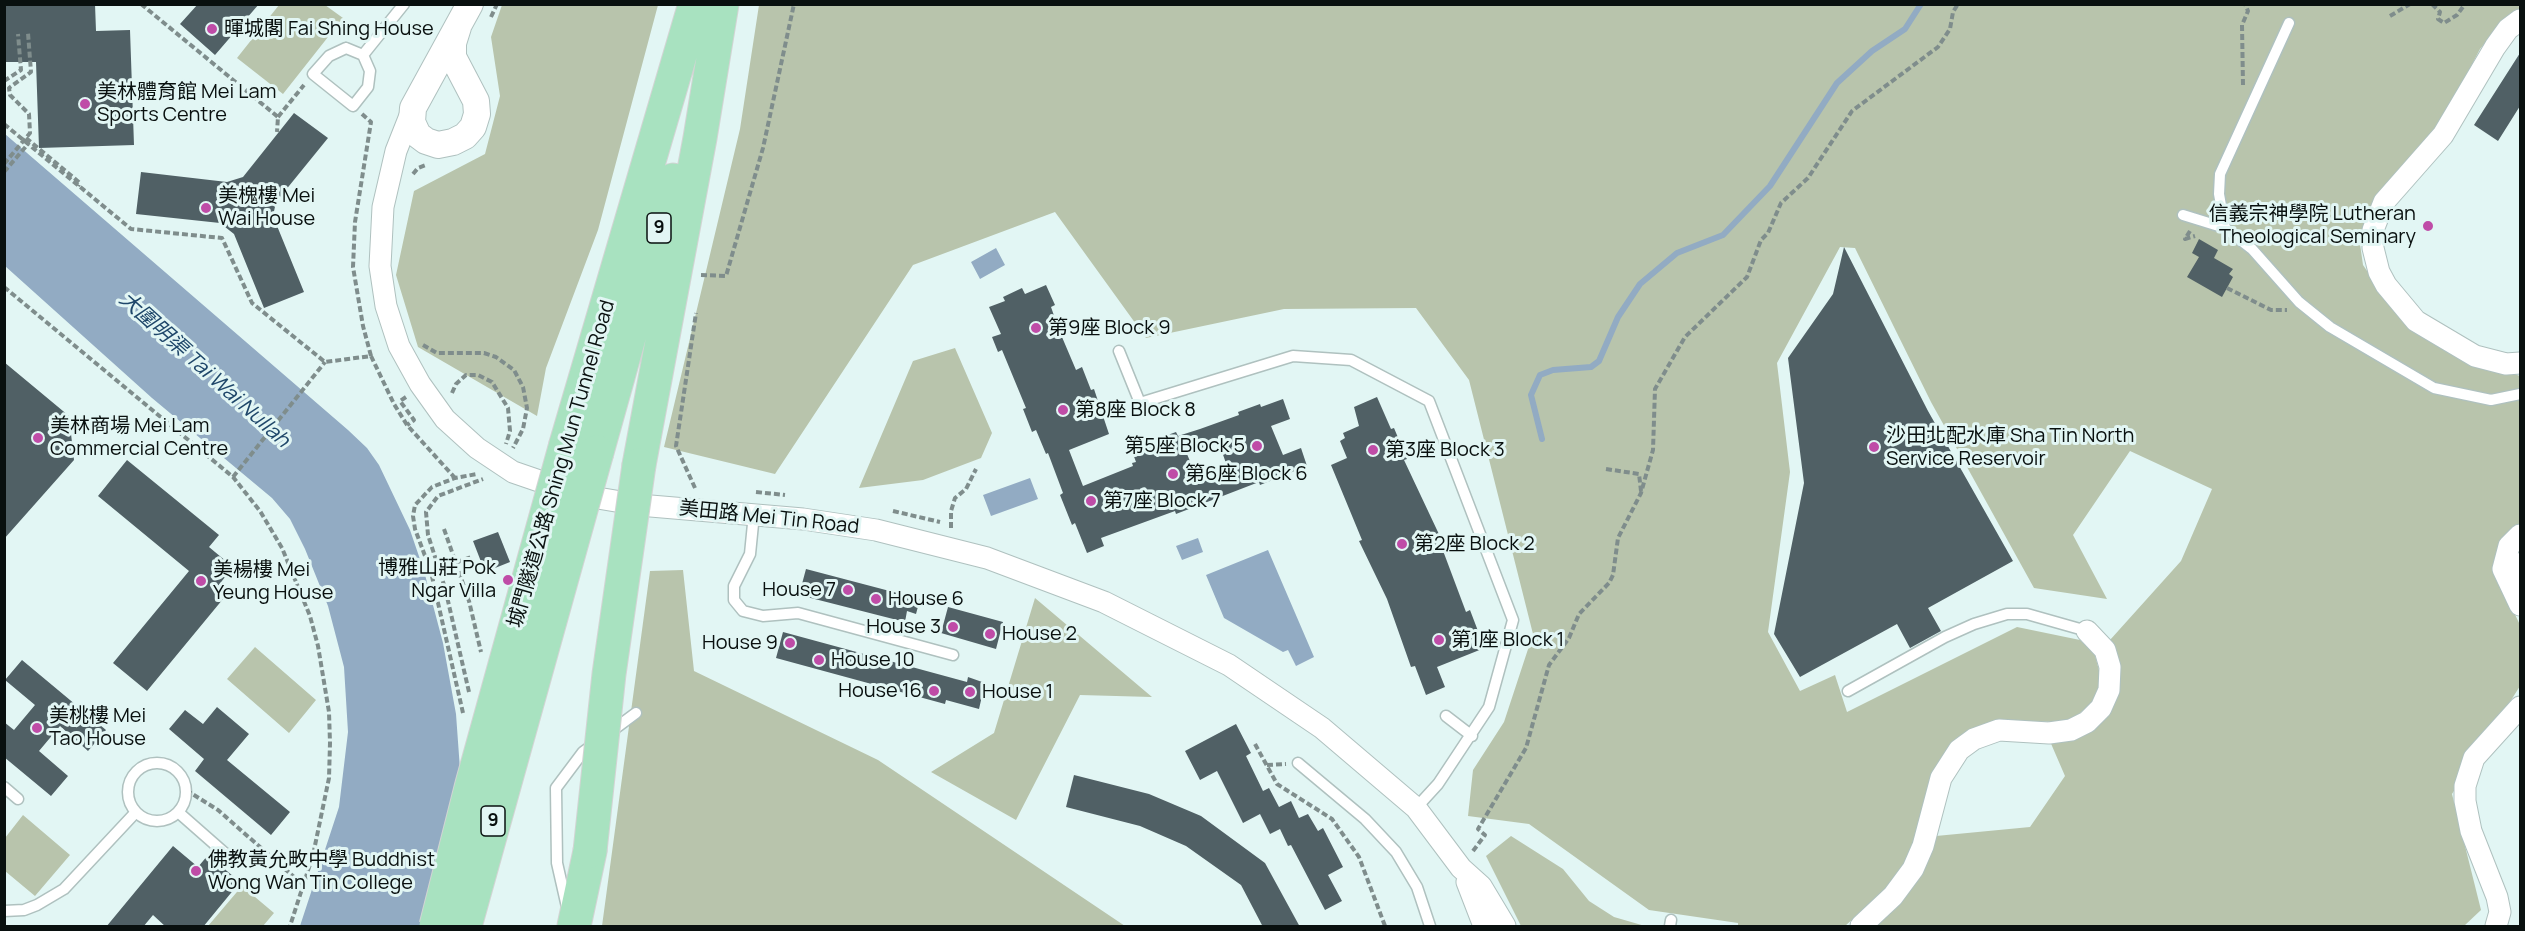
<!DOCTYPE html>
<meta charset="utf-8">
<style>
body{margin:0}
#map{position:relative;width:2525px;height:931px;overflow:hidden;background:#e2f6f4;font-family:Manrope,sans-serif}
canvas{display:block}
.frame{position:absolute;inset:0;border:6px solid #09100f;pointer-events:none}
</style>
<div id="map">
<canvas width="2525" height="931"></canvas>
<div class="frame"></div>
</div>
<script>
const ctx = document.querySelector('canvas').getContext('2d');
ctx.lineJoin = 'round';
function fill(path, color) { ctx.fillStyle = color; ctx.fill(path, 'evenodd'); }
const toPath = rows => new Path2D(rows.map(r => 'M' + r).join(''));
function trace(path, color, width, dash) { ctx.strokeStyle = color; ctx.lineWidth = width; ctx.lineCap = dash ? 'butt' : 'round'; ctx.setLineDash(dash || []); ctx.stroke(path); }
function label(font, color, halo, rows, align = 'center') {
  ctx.font = font + ' Manrope,"Noto Sans TC",sans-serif'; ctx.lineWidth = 6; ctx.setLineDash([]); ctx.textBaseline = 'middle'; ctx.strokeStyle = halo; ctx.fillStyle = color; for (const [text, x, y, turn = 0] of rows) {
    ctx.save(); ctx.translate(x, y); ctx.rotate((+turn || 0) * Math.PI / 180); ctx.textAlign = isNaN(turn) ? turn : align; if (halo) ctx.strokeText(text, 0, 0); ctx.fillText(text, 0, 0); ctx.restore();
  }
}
fill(toPath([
 [279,5,325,5,343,18,283,94,237,58],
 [502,5,658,5,598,230,546,368,537,416,418,347,396,275,414,191,485,154,500,96,491,37],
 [759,5,2520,5,2520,9,2503,22,2480,49,2441,124,2365,218,2360,244,2363,265,2386,299,2479,362,2520,376,2520,528,2498,579,2520,625,2520,686,2452,794,2481,910,2464,926,1871,926,1936,836,2030,827,2065,776,2049,739,2073,736,2116,666,2110,640,2181,561,2212,489,2130,451,2073,535,2107,599,2034,588,1931,402,1855,248,1840,247,1777,363,1790,472,1768,632,1800,691,1835,675,1847,712,2017,627,2080,640,2095,655,2100,674,2099,687,2093,702,2074,718,2055,722,1997,720,1969,730,1952,742,1931,774,1913,842,1904,863,1885,890,1845,926,1738,926,1738,923,1649,910,1529,824,1468,816,1473,770,1504,722,1533,634,1469,380,1416,308,1284,309,1146,338,1055,212,913,265,775,474,664,447,740,129],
 [955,348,992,433,981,458,923,480,859,488,913,361],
 [683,570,694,671,878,760,1125,926,602,926,650,571],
 [1035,598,1152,697,1080,695,1016,820,931,772,994,733],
 [255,647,316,700,289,733,227,679],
 [23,815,70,855,35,896,5,871,5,838],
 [1511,836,1563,869,1589,901,1614,917,1645,926,1521,926,1486,856],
 [242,886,274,913,263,926,208,926]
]), '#b8c4ac');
fill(toPath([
 [5,134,348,430,367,448,379,465,410,530,424,571,443,643,456,714,463,811,440,926,300,926,339,807,348,732,344,667,328,606,305,549,290,519,272,498,152,398,5,266],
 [996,248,1005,265,980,279,971,262],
 [1030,478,1038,499,991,516,983,495],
 [1198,538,1203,552,1182,560,1176,546],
 [1268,550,1314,657,1296,666,1288,650,1283,652,1224,618,1206,575]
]), '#92abc3');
trace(toPath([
 [1542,439,1531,395,1540,375,1553,370,1591,367,1599,361,1618,317,1640,284,1677,253,1723,235,1770,186,1837,83,1872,51,1905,29,1921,4]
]), '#92abc3', 6);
fill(toPath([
 [4,4,95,4,96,31,130,30,134,145,39,148,36,62,4,62],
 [198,4,259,4,215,55,180,24],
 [2520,53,2520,106,2498,141,2474,125],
 [294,113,328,138,276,202,273,216,304,292,264,308,234,234,220,223,136,214,141,172,227,182,243,177],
 [2199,239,2218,250,2214,258,2233,269,2229,274,2233,277,2222,297,2187,277,2199,257,2192,253],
 [1844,247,1928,411,2013,561,1928,608,1941,631,1910,648,1897,624,1800,677,1774,634,1804,483,1788,358,1833,294],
 [1046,285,1055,305,1051,307,1059,330,1076,370,1082,367,1091,390,1094,389,1109,434,1069,450,1083,486,1133,466,1132,463,1136,462,1132,451,1155,443,1154,440,1176,432,1178,436,1200,429,1239,415,1238,412,1260,404,1261,407,1283,399,1290,419,1271,426,1283,455,1301,448,1307,466,1260,485,1259,482,1176,514,1175,511,1101,538,1104,546,1087,553,1075,523,1072,525,1060,495,1063,493,1048,453,1046,454,1036,430,1032,432,1023,409,1026,408,1002,350,998,352,992,337,1001,334,989,307,1005,301,1003,297,1022,288,1025,294],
 [1219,443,1229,472,1199,483,1187,454],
 [4,362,69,416,74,460,4,539],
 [1377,397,1391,429,1394,428,1407,459,1404,460,1445,547,1442,548,1466,612,1470,610,1478,631,1475,632,1482,649,1437,667,1445,687,1426,695,1415,666,1411,667,1387,599,1359,541,1362,540,1331,465,1347,458,1340,441,1345,438,1343,433,1359,426,1354,407],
 [127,460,219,535,209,547,233,567,214,591,223,599,147,691,113,663,189,571,98,496],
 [498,532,510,562,485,572,473,541],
 [806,569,920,599,916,614,907,611,905,622,799,595],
 [948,607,1003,622,996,649,941,633],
 [783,632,967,682,968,677,985,683,979,709,946,700,945,704,776,658],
 [22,660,106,730,88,751,60,726,39,751,68,776,51,796,4,757,4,722,14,730,35,705,5,680],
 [217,707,249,734,227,760,290,812,271,835,195,771,204,759,169,729,185,710,203,724],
 [1236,724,1251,753,1246,756,1263,791,1269,788,1279,807,1291,801,1299,818,1308,814,1318,831,1323,828,1343,867,1328,875,1342,901,1325,910,1291,845,1288,846,1280,829,1270,834,1260,814,1243,823,1217,771,1200,780,1185,751],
 [1074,775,1149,794,1201,816,1265,863,1300,927,1263,927,1241,885,1186,846,1140,826,1066,807],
 [173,846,198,867,208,855,240,882,203,927,166,927,153,915,143,927,106,927]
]), '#506065');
const service = toPath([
 [346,48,363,55,370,71,368,87,353,106,313,74,329,56,346,48],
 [363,55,404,4],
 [2183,215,2225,228,2252,249,2299,302,2330,327,2434,388,2491,400,2520,394],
 [2225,228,2219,194,2220,174,2289,23],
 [1119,351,1140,403,1293,356,1351,360,1429,401,1513,620,1489,707,1438,784,1416,808],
 [754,514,750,554,734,586,734,600,743,611,763,616,798,613,953,655],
 [2516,584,2520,558],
 [1848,691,1945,637,1974,624,2007,614,2027,614,2087,631],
 [1446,716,1472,736],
 [609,733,636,713],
 [1298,763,1365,819,1396,852,1417,887,1430,926],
 '128 792a29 29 0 1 1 58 0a29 29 0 1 1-58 0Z',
 [4,787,18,799],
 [178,812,236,863],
 [567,907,557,863,556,788,583,752,594,744],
 [4,911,24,910,37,905,64,889,136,812],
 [1670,926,1671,920]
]);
const minor = toPath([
 [2520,20,2508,29,2495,47,2443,135,2384,202,2373,230,2373,248,2379,272,2386,285,2416,321,2475,356,2506,364,2520,363],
 [413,108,396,151,383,207,380,266,386,306,399,346,420,384,445,419,477,448,513,472,580,495,639,505,803,519,876,530,987,558,1104,602,1229,665,1322,728,1416,808,1461,868,1481,886,1505,926],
 [2520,535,2509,546,2503,569,2520,605],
 [1467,882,1484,926],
 [1861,926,1893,896,1913,869,1923,846,1941,778,1959,750,1974,739,1999,730,2049,733,2071,730,2087,722,2101,708,2109,690,2110,667,2105,650,2087,631],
 [2496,926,2500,912,2497,897,2471,831,2465,801,2465,786,2474,758,2520,707]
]);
const tertiary = toPath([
 [458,27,453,43,453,57,476,101,477,114,473,127,465,136,453,142,438,145,426,141,418,135,412,122,413,108,470,4]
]);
const trunk = toPath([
 [566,444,695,4],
 [597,452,673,180],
 [639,465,700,138,722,4],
 [574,926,590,851]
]);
trace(service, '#afc1bf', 13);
trace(minor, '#afc1bf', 23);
trace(tertiary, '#afc1bf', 28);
trace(trunk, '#d3d4d4', 35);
trace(toPath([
 [102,4,112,4],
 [141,4,278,117,277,132],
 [2432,4,2440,12,2438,19,2444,23,2457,15,2465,4],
 [2390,16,2410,4],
 [491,17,497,4],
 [4,81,21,70,18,34],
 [2243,85,2242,25,2248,11,2245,4],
 [362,114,371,122,355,222,353,267,363,326,371,356],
 [278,117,304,85],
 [4,124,131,229,222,238,252,303,325,362,371,356,394,404,407,425,455,478],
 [26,138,80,183,78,186],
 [4,172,28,144],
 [413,174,418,168,426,165],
 [2190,231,2185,239,2195,236],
 [701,275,726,276,763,148,794,4],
 [4,287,233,477,260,511,282,548,310,616,318,646,329,712,330,743,329,778,313,855,290,926],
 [2227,288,2271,310,2287,310],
 [423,345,437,353,484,353,496,357,514,370,523,387,527,408,523,429,513,448],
 [452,393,456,384,466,375,478,375,492,382,508,408,510,431,506,444],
 [406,397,400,401,414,420,407,425],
 [1606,469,1639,474,1641,491],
 [233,477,325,362],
 [695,488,676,446,696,313],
 [756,492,785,495],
 [893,511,940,522],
 [951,528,951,511,955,498,966,489,976,469],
 [444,529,469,601,481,652],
 [431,572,471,557],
 [469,692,445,588,428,535,426,512,438,496,483,479],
 [463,713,431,572,415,529,413,516,415,505,432,487,455,478,477,474],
 [1255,744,1277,784,1332,819,1359,857,1385,926],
 [1267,765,1286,764],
 [186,790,218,810,303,885],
 [1473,851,1485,835,1478,829,1526,748,1549,665,1569,638,1579,614,1609,583,1613,575,1618,538,1641,493,1653,450,1655,389,1685,337,1747,277,1761,240,1768,233,1781,203,1808,178,1852,111,1938,47,1950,29,1953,12,1958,4]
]), '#7f8d8c', 4, [6, 3]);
trace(service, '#fff', 10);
trace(minor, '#fff', 21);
trace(tertiary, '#fff', 26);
trace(trunk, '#a8e2c0', 33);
const trunkBridge = toPath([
 [590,851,609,674,639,465],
 [436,926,472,784,566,444],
 [465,926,597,452]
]);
trace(trunkBridge, '#d3d4d4', 35, []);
trace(toPath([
 [4,164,30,133,29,114,10,95,9,88,31,72,28,33]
]), '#7f8d8c', 4, [6, 3]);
trace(trunkBridge, '#a8e2c0', 33);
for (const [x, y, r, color] of [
 [212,29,6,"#bf4ca7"],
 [85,104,6,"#bf4ca7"],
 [206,208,6,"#bf4ca7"],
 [2428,226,6,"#bf4ca7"],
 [1036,328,6,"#bf4ca7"],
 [1063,410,6,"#bf4ca7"],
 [38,438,6,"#bf4ca7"],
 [1257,446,6,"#bf4ca7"],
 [1874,447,6,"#bf4ca7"],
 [1373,450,6,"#bf4ca7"],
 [1173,474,6,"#bf4ca7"],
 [1091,501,6,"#bf4ca7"],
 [1402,544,6,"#bf4ca7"],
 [508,580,6,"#bf4ca7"],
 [201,581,6,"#bf4ca7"],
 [848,590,6,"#bf4ca7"],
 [876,599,6,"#bf4ca7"],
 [953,627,6,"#bf4ca7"],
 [990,634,6,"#bf4ca7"],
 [1439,640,6,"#bf4ca7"],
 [790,643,6,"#bf4ca7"],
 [819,660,6,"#bf4ca7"],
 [934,691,6,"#bf4ca7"],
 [970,692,6,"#bf4ca7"],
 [37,728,6,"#bf4ca7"],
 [196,871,6,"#bf4ca7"]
]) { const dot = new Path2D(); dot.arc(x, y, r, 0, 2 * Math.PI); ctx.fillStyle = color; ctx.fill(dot); trace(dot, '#e2f6f4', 2); }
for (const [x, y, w] of [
 [659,228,24],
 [493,821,24]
]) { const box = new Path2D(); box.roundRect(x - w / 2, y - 15, w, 30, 4.5); ctx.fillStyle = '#e2f6f4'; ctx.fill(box); trace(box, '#09100f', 1.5); }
label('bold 18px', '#09100f', null, [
 ["9",659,228],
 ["9",493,821]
]);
label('20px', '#09100f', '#e2f6f4', [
 ["暉城閣 Fai Shing House",224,29],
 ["美林體育館 Mei Lam",97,92],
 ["Sports Centre",97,115],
 ["美槐樓 Mei",218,196],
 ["Wai House",218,219],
 ["信義宗神學院 Lutheran",2416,214,"right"],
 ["Theological Seminary",2416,237,"right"],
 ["第9座 Block 9",1048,328],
 ["第8座 Block 8",1075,410],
 ["美林商場 Mei Lam",50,426],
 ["Commercial Centre",50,449],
 ["沙田北配水庫 Sha Tin North",1886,436],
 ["Service Reservoir",1886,459],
 ["第5座 Block 5",1245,446,"right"],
 ["第3座 Block 3",1385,450],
 ["第6座 Block 6",1185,474],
 ["第7座 Block 7",1103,501],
 ["第2座 Block 2",1414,544],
 ["博雅山莊 Pok",496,568,"right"],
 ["Ngar Villa",496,591,"right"],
 ["美楊樓 Mei",213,570],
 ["Yeung House",213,593],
 ["House 7",836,590,"right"],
 ["House 6",888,599],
 ["House 3",941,627,"right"],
 ["House 2",1002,634],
 ["第1座 Block 1",1451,640],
 ["House 9",778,643,"right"],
 ["House 10",831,660],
 ["House 16",922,691,"right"],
 ["House 1",982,692],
 ["美桃樓 Mei",49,716],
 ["Tao House",49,739],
 ["佛教黃允畋中學 Buddhist",208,860],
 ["Wong Wan Tin College",208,883]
], 'left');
label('20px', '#09100f', '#e2f6f4', [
 ["城門隧道公路 Shing Mun Tunnel Road",562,464,-74],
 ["美田路 Mei Tin Road",769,518,6]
]);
label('italic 21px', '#1f476a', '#e2f6f4', [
 ["大圍明渠 Tai Wai Nullah",204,370,42]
]);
</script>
